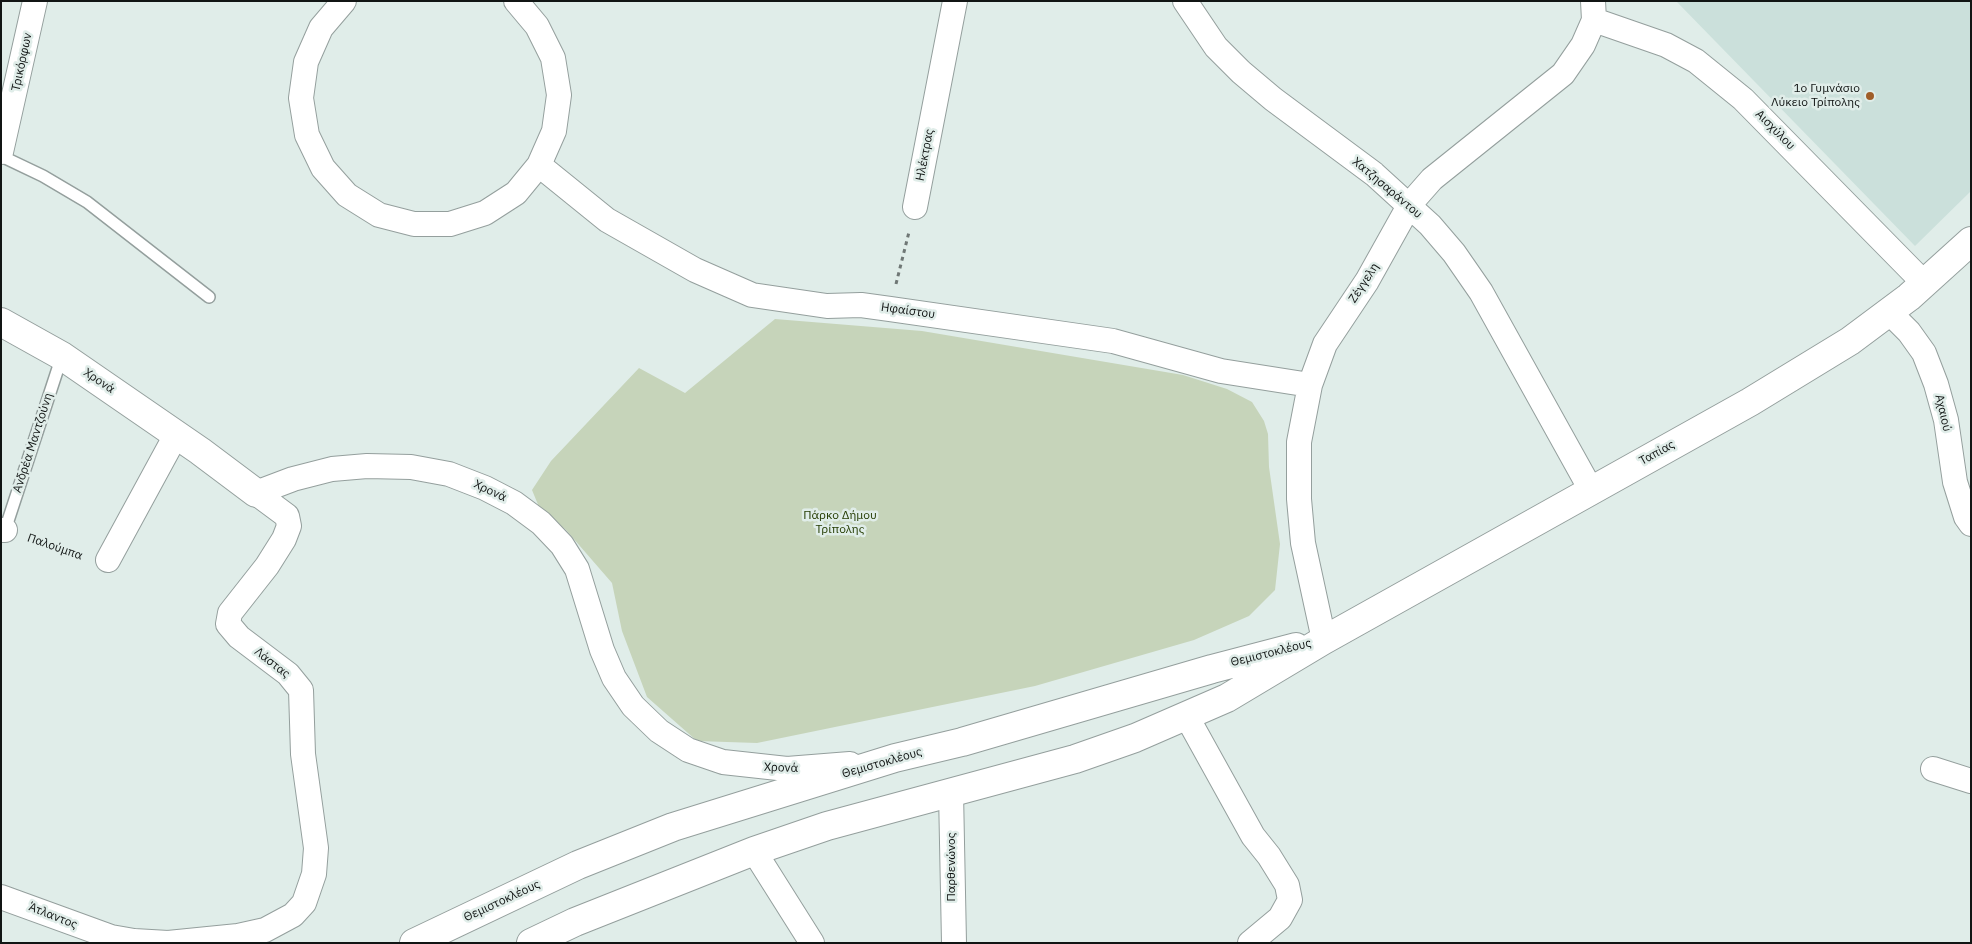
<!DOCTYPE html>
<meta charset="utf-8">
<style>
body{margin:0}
#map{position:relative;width:1972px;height:944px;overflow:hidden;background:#e0ede9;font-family:"IBM Plex Sans",sans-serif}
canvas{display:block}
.frame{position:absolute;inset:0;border:2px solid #111514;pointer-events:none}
</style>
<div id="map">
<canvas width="1972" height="944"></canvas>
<div class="frame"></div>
</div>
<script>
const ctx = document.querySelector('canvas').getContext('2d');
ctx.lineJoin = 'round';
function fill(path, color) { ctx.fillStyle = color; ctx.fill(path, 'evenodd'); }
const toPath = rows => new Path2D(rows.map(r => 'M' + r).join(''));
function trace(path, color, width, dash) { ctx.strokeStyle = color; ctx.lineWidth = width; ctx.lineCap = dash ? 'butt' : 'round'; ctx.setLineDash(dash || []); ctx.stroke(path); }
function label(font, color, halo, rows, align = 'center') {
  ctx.font = font + ' "IBM Plex Sans",sans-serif'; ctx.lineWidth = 5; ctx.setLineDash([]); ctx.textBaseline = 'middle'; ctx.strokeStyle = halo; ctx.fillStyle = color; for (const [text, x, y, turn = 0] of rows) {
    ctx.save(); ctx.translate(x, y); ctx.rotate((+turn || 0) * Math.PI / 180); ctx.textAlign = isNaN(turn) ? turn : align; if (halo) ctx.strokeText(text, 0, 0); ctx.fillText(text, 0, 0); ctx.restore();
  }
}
fill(toPath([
 [1676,1,1971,1,1971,191,1915,246]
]), '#cbe0db');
fill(toPath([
 [775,319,922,331,1183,375,1227,389,1252,402,1264,421,1268,434,1269,467,1280,544,1275,590,1249,616,1194,640,1035,686,757,743,697,741,647,697,622,631,612,583,566,530,539,507,532,490,551,461,639,368,685,393]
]), '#c6d4ba');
const service = toPath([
 [1,156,43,176,87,202,209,297],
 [5,530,62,356]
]);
const minor = toPath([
 [344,1,321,28,306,62,301,98,307,135,323,168,347,195,379,215,414,224,450,224,485,213,516,193,539,165,554,131,559,95,553,58,537,26,516,1],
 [1185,1,1216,47,1241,72,1273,99,1374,174,1430,225,1454,253,1481,292,1591,490],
 [1594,20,1666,45,1696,61,1743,99,1925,284],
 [1,152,35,1],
 [539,165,607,220,695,270,752,295,827,306,861,305,890,309,1113,341,1221,371,1310,385],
 [915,207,955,1],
 [1890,313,1909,332,1924,353,1936,384,1946,420,1955,482,1966,517,1971,524],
 [256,493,293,479,332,469,367,466,411,467,449,474,485,488,514,503,541,523,562,545,577,569,602,650,614,678,633,706,659,731,688,750,723,762,787,769,850,764],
 [1,530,5,530],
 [108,560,176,435],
 [1324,640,1303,543,1299,499,1299,442,1310,385,1325,344,1367,281,1410,204,1432,179,1563,74,1583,45,1594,20,1593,1],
 [1187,717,1253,836,1269,856,1287,885,1290,900,1280,918,1250,943],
 [1933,769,1971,781],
 [951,792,954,943],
 [754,851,812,943],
 [1,897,111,937,134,941,168,943,238,936,265,930,293,915,304,903,314,874,316,848,303,754,301,690,288,674,239,637,228,624,230,613,267,566,284,539,289,526,287,516,256,493]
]);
const tertiary = toPath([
 [1,322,62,356,200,451,256,493],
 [414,943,578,865,673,827,895,758,962,742,1212,669,1296,647],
 [531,943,575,922,754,851,827,826,1075,759,1135,738,1227,698,1324,640,1750,402,1850,341,1909,297,1971,241]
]);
trace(service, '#949f9d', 14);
trace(minor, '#949f9d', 26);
trace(tertiary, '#949f9d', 30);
trace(toPath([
 [896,284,909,232],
 [30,539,81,556]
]), '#6f7775', 3, [4, 4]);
trace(service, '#fff', 11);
trace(minor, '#fff', 24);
trace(tertiary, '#fff', 28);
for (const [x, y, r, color] of [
 [1870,96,5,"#9f5e29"]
]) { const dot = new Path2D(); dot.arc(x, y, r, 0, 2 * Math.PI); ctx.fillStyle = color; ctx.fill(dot); trace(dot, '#e0ede9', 2); }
label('12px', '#111514', '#e0ede9', [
 ["Τρικόρφων",22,62,-78],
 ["Αισχύλου",1775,130,45],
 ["Ηλέκτρας",925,155,-79],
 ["Χατζησαράντου",1387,188,40],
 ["Ζέγγελη",1364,283,-57],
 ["Ηφαίστου",908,311,8],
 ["Χρονά",99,381,34],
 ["Αχαιού",1943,413,77],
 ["Ανδρέα Μαντζούνη",33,443,-72],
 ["Ταπίας",1657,453,-29],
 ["Χρονά",490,491,25],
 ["Παλούμπα",55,547,19],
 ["Θεμιστοκλέους",1271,653,-14],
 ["Λάστας",272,663,38],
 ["Θεμιστοκλέους",882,763,-16],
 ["Χρονά",781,768,2],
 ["Παρθενώνος",952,867,-90],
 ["Θεμιστοκλέους",502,901,-25],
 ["Άτλαντος",53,916,22]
]);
label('12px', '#111514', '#e0ede9', [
 ["1ο Γυμνάσιο",1860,89],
 ["Λύκειο Τρίπολης",1860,103]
], 'right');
label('12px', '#253d03', '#e0ede9', [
 ["Πάρκο Δήμου",840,516],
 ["Τρίπολης",840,530]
]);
</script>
